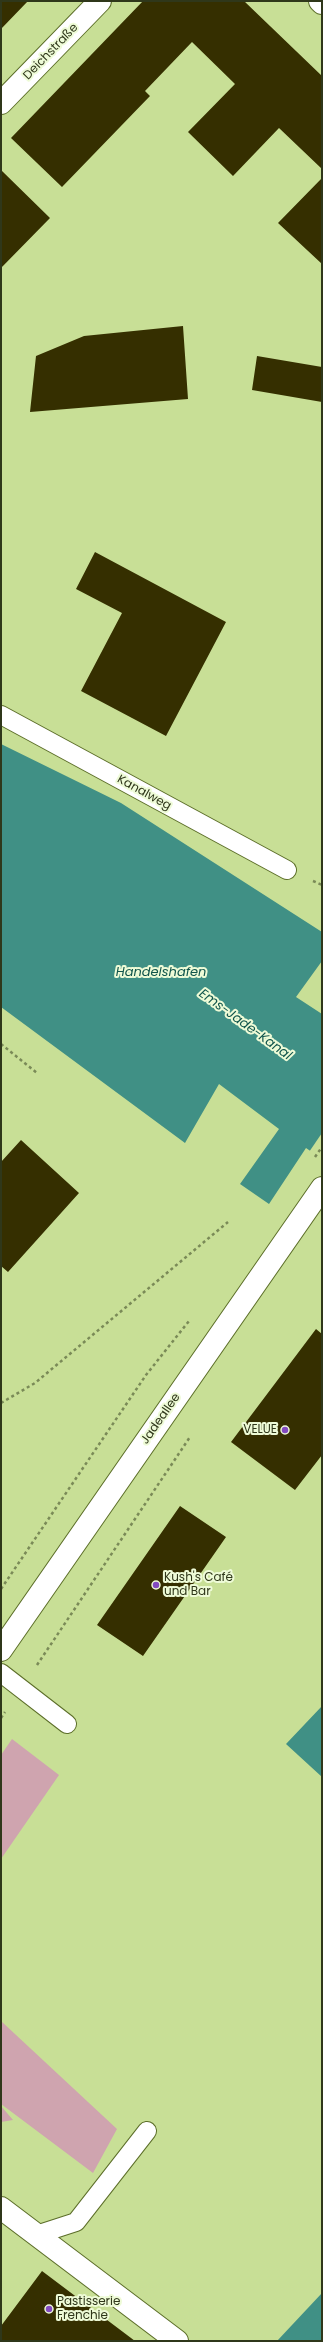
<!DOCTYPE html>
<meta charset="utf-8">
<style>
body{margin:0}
#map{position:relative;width:323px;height:2342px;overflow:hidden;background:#c8df96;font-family:Poppins,sans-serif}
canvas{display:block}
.frame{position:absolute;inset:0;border:2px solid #2f371a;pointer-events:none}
</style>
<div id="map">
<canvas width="323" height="2342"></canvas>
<div class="frame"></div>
</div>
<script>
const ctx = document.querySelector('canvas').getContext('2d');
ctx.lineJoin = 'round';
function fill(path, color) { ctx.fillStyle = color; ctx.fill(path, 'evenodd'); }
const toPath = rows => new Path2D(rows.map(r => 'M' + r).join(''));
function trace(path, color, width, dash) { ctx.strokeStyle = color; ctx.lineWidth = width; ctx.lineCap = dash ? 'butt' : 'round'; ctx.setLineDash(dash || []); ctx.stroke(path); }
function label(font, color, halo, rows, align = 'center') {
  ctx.font = font + ' Poppins,sans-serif'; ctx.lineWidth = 4; ctx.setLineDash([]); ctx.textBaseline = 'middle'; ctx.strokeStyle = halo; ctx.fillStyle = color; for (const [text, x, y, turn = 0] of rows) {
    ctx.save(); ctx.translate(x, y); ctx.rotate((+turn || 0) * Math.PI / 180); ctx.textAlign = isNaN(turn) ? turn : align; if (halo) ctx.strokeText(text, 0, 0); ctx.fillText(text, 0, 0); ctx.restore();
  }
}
fill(toPath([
 [12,1739,59,1775,1,1859,1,1755],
 [1,2021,117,2129,93,2173,1,2104],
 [1,2106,13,2120,1,2122]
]), '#cfa4af');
fill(toPath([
 [1,744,121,803,322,932,322,961,296,997,322,1014,322,1159,306,1148,269,1204,240,1184,279,1129,219,1084,185,1143,1,1007],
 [322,1706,322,1777,286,1744],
 [322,2293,322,2341,277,2341]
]), '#409085');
fill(toPath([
 [322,1133,322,1161,309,1152]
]), '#c8df96');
fill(toPath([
 [1,1,28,1,1,29],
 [143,1,244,1,322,76,322,169,279,128,233,176,188,132,235,84,192,42,145,91,150,96,62,187,11,138],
 [1,170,50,218,1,268],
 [322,178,322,264,278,223],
 [183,326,188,399,30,412,36,356,84,336],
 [257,356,322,367,322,402,252,390],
 [95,552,226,622,166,736,81,691,122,613,76,589],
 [21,1140,79,1193,8,1272,1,1266,1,1162],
 [316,1329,322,1334,322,1455,295,1490,231,1442],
 [180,1506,226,1537,143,1656,97,1625],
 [42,2271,135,2341,1,2341,1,2326]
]), '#352f00');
const lane = toPath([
 [1,715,287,870],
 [1,1673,67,1724],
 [36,2235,76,2222,147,2131]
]);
const street = toPath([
 [1,103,100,1],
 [1,1650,322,1188],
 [1,2208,177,2341]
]);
const secondary = toPath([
 [320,1,322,3]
]);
trace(lane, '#5c6e29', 20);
trace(street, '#5c6e29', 24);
trace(secondary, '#5c6e29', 24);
trace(toPath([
 [313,881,322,885],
 [1,1044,37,1073],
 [315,1157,322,1147],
 [1,1403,35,1383,228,1222],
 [1,1589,146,1375,189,1321],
 [37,1665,190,1437],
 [1,1718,5,1712]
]), '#7a8a57', 2.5, [3, 3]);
trace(lane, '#fff', 18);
trace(street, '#fff', 22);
trace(secondary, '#fff', 22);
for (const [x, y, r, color] of [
 [285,1430,4,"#834ac1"],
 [156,1585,4,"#834ac1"],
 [49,2309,4,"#834ac1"]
]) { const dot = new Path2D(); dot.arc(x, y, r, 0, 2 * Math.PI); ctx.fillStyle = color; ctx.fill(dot); trace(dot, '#eefbd7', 1.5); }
label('12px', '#2f371a', '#eefbd7', [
 ["Deichstraße",51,52,-46],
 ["Kanalweg",144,793,29],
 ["Jadeallee",161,1419,-55]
]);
label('12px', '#2f371a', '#eefbd7', [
 ["VELUE",277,1430,"right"],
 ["Kush's Café",164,1578],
 ["und Bar",164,1592],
 ["Pastisserie",57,2302],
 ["Frenchie",57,2316]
], 'left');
label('italic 13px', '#11554c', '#eefbd7', [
 ["Handelshafen",161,973],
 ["Ems-Jade-Kanal",245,1025,36]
]);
</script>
